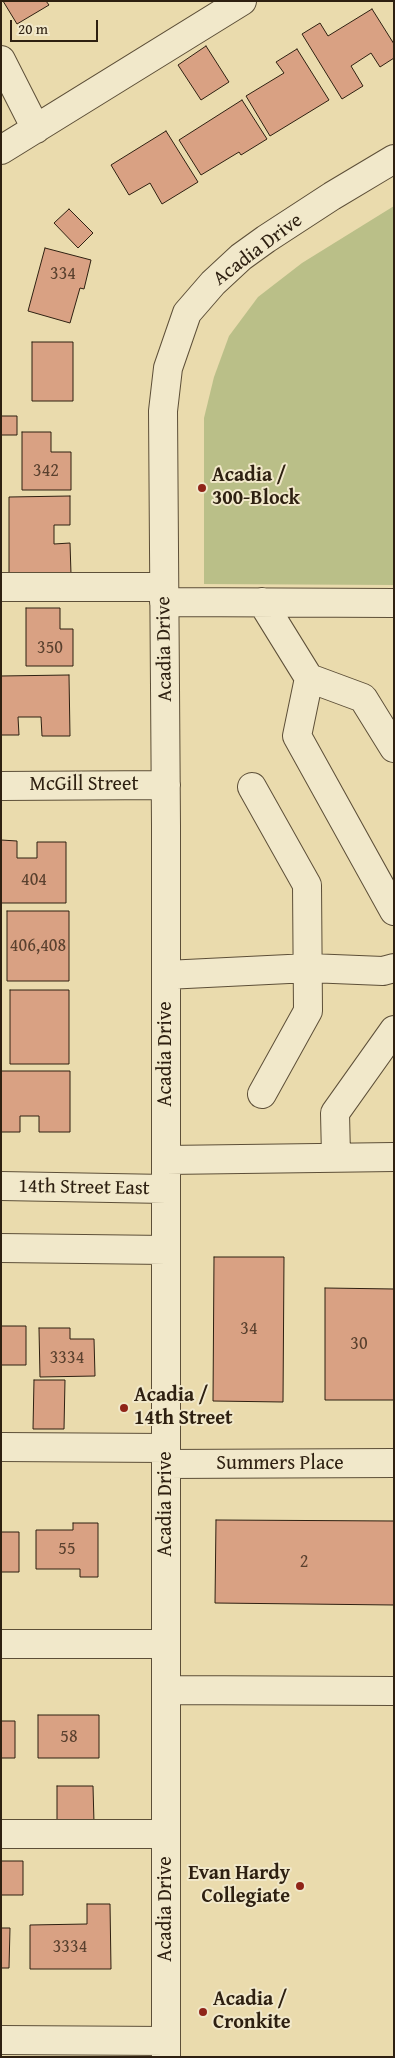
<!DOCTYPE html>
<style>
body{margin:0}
#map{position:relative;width:395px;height:2058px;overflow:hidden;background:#eadbad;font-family:"Gentium Book Plus",serif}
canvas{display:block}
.frame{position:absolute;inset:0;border:2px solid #2e2011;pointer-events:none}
.scale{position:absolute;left:10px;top:20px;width:88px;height:22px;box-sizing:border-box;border:2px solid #2e2011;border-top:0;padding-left:6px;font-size:15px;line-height:18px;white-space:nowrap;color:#2e2011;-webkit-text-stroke:4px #f1e8ca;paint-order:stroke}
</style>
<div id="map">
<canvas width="395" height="2058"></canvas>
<div class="frame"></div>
<div class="scale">20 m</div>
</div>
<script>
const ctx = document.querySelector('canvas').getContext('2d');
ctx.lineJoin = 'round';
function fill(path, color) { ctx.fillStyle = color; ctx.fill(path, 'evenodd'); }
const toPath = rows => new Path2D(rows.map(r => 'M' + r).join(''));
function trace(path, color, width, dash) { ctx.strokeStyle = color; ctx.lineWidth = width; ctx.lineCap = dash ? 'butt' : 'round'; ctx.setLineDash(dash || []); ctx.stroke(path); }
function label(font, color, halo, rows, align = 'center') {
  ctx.font = font + ' "Gentium Book Plus",serif'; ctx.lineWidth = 4; ctx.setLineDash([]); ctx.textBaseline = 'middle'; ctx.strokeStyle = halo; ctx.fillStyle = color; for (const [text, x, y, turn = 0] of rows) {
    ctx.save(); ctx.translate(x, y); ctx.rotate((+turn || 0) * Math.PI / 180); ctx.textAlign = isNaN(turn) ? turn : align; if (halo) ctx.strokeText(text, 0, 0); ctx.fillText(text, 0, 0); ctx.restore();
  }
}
fill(toPath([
 [394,206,394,585,204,584,204,418,214,377,229,336,258,297,302,263]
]), '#babf88');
const building = toPath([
 [3,1,46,1,49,5,17,24,3,1],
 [372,9,394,44,394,58,380,67,371,53,351,66,363,86,342,99,302,34,320,23,328,36,372,9],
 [206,46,229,82,201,100,178,65,206,46],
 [297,49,329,100,270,136,246,96,284,73,276,62,297,49],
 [242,100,267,139,241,155,239,152,201,175,179,140,242,100],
 [166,131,198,182,162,204,150,183,129,195,111,165,166,131],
 [69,209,93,233,78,248,54,223,69,209],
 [45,248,91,260,84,289,80,288,70,323,28,311,45,248],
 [32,342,73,342,73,401,32,401,32,342],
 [1,416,17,416,17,435,1,435,1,416],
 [22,432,51,432,51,452,71,452,71,490,22,490,22,432],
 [70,496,70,525,54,525,54,544,70,543,71,574,9,574,9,497,70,496],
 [26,608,60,608,60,629,73,629,73,666,26,666,26,608],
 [69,675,70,736,42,736,41,717,18,717,19,735,1,735,1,676,69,675],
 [1,840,17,841,17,858,37,858,37,842,66,842,66,903,1,903,1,840],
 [7,911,69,911,69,981,7,981,7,911],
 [10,990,69,990,69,1064,10,1064,10,990],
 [1,1071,70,1071,70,1132,39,1132,39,1116,20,1116,20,1132,1,1132,1,1071],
 [214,1257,284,1257,283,1402,213,1401,214,1257],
 [325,1288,394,1289,394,1400,325,1400,325,1288],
 [1,1326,26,1326,26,1365,1,1365,1,1326],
 [39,1328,70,1328,70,1339,94,1339,95,1376,40,1377,39,1328],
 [34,1380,65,1380,64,1429,33,1429,34,1380],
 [216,1520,394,1521,394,1605,215,1603,216,1520],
 [73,1523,98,1523,98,1577,80,1577,80,1569,36,1569,36,1530,73,1530,73,1523],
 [1,1532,19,1532,19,1572,1,1572,1,1532],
 [38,1715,99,1715,99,1758,38,1758,38,1715],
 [1,1721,15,1721,15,1758,1,1758,1,1721],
 [57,1786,93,1786,94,1823,57,1824,57,1786],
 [1,1861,23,1861,23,1895,1,1895,1,1861],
 [87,1904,110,1904,111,1969,30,1969,30,1925,87,1924,87,1904],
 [1,1928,10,1928,9,1968,1,1968,1,1928]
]);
fill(building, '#d9a183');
trace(building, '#2e2011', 1);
const minor = toPath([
 [1,60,36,129],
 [1,150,242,1],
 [1,587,164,587],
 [164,602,394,603],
 [262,602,309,678,297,736,394,911],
 [309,678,363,698,394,748],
 [1,786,166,785],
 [252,787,307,885,308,1011,262,1094],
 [166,975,309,968,383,971,394,968],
 [336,1156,335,1113,394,1030],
 [166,1160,394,1157],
 [1,1186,166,1189],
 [1,1248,166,1250],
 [1,1447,166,1448],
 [166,1464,394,1463],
 [1,1644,166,1644],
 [166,1690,394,1691],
 [1,1834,166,1834],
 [1,2040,166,2041],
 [166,2057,166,825,163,411,168,368,187,313,213,283,241,257,266,239,332,196,394,159]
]);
trace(minor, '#5d4f38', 30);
trace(minor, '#f1e8ca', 28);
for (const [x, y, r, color] of [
 [202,488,5,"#8f2418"],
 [124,1408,5,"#8f2418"],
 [300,1886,5,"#8f2418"],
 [203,2012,5,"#8f2418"]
]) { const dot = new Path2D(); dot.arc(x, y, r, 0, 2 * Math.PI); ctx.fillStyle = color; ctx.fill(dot); trace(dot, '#f1e8ca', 2); }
label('18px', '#59402e', null, [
 ["334",63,274],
 ["342",46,471],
 ["350",50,648],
 ["404",34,880],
 ["406,408",38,946],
 ["34",249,1329],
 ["30",359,1344],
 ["3334",67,1358],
 ["55",67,1549],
 ["2",304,1562],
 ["58",69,1737],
 ["3334",70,1947]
]);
label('20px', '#2e2011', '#f1e8ca', [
 ["Acadia Drive",258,250,-37],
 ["Acadia Drive",165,649,-91],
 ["McGill Street",84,785],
 ["Acadia Drive",166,1054,-90],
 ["14th Street East",84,1188,1],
 ["Summers Place",280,1464],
 ["Acadia Drive",166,1504,-90],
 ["Acadia Drive",166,1909,-90]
]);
label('bold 20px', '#2e2011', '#f1e8ca', [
 ["Acadia /",212,476],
 ["300-Block",212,499],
 ["Acadia /",134,1396],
 ["14th Street",134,1419],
 ["Evan Hardy",290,1874,"right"],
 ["Collegiate",290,1897,"right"],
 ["Acadia /",213,2000],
 ["Cronkite",213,2023]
], 'left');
</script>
